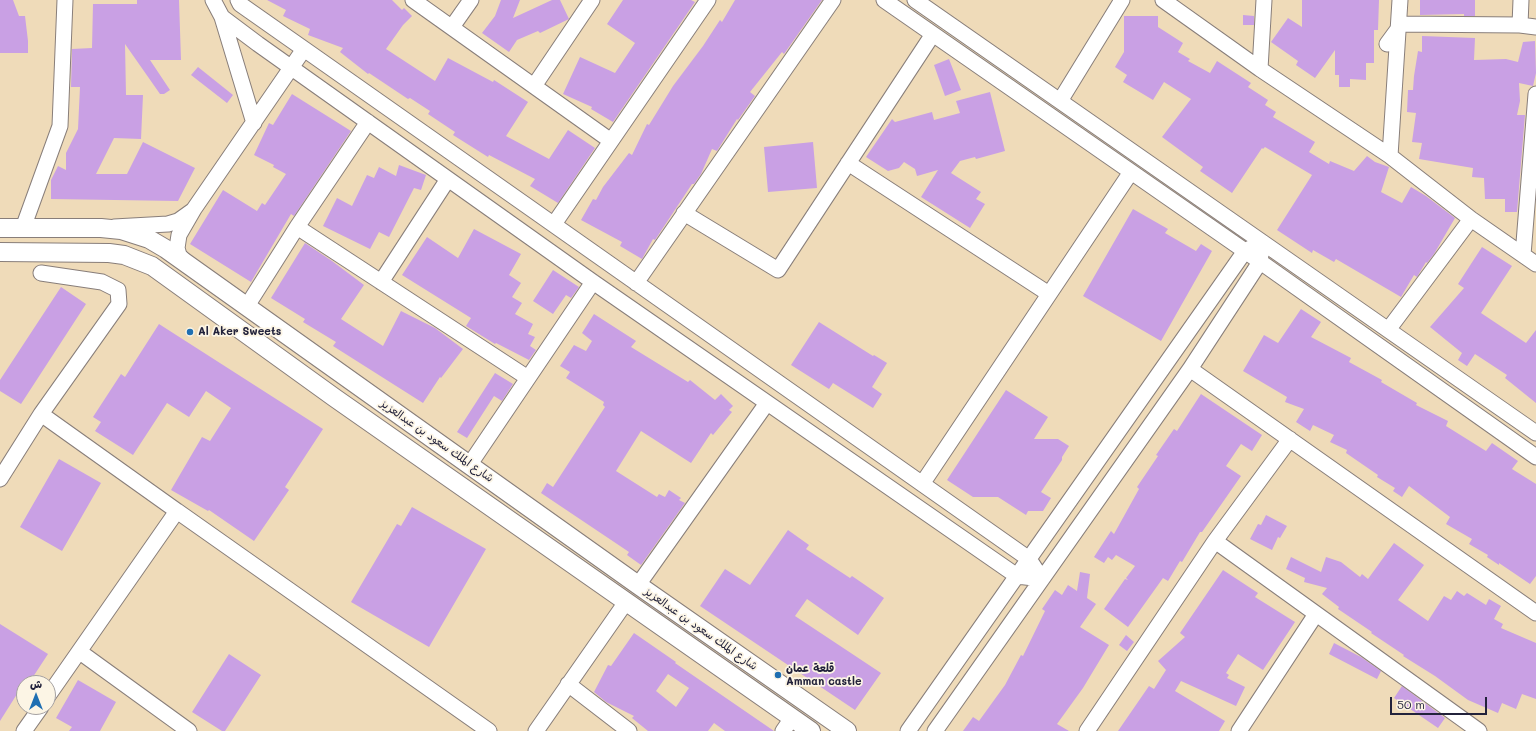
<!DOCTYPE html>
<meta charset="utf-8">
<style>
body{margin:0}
#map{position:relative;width:1536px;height:731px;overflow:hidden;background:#efdbb9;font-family:Mali,"Playpen Sans Arabic",sans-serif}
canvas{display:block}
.north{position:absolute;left:16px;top:675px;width:40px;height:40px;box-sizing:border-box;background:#fcf5e5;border:1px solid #a5a1a1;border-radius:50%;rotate:0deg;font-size:11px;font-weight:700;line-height:16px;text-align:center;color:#22223b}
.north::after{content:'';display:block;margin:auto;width:14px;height:18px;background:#1f6fb2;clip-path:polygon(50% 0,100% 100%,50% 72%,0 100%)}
.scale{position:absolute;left:1390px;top:697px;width:97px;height:18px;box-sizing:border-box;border:2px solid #22223b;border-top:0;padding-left:5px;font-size:12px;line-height:14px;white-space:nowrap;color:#22223b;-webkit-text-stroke:3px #fcf5e5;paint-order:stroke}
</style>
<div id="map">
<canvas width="1536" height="731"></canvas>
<div class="north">ش</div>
<div class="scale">50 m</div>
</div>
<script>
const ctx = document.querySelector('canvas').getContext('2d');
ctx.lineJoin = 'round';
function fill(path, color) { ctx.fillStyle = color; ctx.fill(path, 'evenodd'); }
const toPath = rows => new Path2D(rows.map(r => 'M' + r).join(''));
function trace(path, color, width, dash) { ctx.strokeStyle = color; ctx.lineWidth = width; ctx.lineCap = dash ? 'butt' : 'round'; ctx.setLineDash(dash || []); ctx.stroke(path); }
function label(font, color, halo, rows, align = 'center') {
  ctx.font = font + ' Mali,"Playpen Sans Arabic",sans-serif'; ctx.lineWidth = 3.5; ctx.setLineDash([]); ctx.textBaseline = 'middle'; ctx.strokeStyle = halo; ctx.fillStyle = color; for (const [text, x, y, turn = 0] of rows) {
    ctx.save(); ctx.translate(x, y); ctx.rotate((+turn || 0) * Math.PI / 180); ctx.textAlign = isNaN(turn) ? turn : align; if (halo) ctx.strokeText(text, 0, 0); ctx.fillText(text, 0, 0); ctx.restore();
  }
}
fill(toPath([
 [0,0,13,0,19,16,25,16,28,41,28,53,0,53],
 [137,0,179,0,181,60,150,60,170,90,164,94,160,94,125,44,126,95,143,95,141,139,114,138,96,174,127,174,143,142,195,168,178,201,51,199,51,180,58,166,66,170,66,153,78,129,80,87,71,87,72,49,92,48,93,4,137,4],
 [267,0,392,0,402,10,404,8,412,16,403,25,386,49,435,81,448,58,493,82,494,80,528,102,506,136,549,159,568,130,595,148,558,203,530,186,535,179,489,155,488,157,453,135,455,132,428,114,430,111,410,98,408,99,369,73,368,74,340,52,343,48,308,35,310,29,283,16,286,10],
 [501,0,520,0,513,18,552,0,560,0,569,19,540,33,538,31,517,40,509,52,482,33,495,16],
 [623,0,691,0,695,2,613,122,591,109,592,107,563,94,580,57,615,73,635,43,607,24],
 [735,0,822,0,784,54,782,52,750,92,755,96,738,120,737,119,717,151,712,149,701,174,694,184,692,184,655,240,653,239,642,259,620,246,622,242,581,220,593,199,596,200,603,187,629,153,632,155,647,124,649,125,673,86,703,46,720,20,722,22],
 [1302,0,1379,0,1378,30,1374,30,1374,63,1366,63,1366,80,1350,79,1350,87,1339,87,1339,75,1335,75,1335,50,1315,78,1296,65,1298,61,1271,42,1288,18,1302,27],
 [1420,0,1475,0,1475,16,1464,16,1464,14,1420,15],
 [1243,15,1254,16,1254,25,1243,25],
 [1124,16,1158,16,1158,27,1183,43,1178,52,1190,59,1188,61,1210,73,1217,61,1251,83,1248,87,1268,100,1265,105,1276,112,1273,117,1315,142,1309,152,1329,164,1330,161,1354,171,1367,156,1375,162,1389,167,1381,192,1402,203,1411,187,1426,196,1455,218,1434,254,1427,263,1426,262,1417,277,1414,275,1401,297,1336,259,1334,262,1313,250,1312,253,1277,230,1312,175,1265,147,1263,149,1262,148,1232,193,1200,171,1203,167,1162,137,1191,99,1164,82,1153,100,1123,82,1127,75,1115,67,1124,52],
 [1422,36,1475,38,1474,60,1506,59,1518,62,1523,42,1535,41,1536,73,1533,86,1519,83,1520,101,1517,115,1525,115,1517,212,1505,212,1505,199,1485,199,1484,178,1472,177,1473,168,1419,159,1422,143,1412,142,1416,113,1407,112,1408,90,1413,90,1414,76,1418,51,1422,52],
 [949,59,961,90,945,96,934,65],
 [198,67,233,95,227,103,191,75],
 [990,92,1005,151,976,159,975,157,960,161,951,173,981,192,976,199,985,204,970,228,921,197,938,170,917,176,915,169,904,162,899,168,888,171,866,157,892,119,895,122,932,112,934,120,960,113,956,101],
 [292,94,351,131,294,216,291,214,251,282,190,244,223,190,257,211,262,203,265,205,286,174,273,167,274,165,254,155,269,123,273,125],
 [813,142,817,188,768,192,764,147],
 [399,165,426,175,421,190,414,188,389,237,379,232,370,249,323,226,337,198,352,206,367,175,374,178,379,167,396,176],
 [1133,209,1168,229,1165,233,1196,251,1201,244,1212,251,1161,341,1083,296],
 [474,229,521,254,509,275,521,283,512,297,522,303,515,314,533,324,528,334,535,337,530,346,536,350,529,360,496,343,495,344,466,326,471,318,402,275,427,237,458,258],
 [305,243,332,261,364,285,341,319,383,346,401,311,435,328,463,349,441,378,440,377,423,403,333,346,336,342,303,322,305,319,271,298],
 [1482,247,1512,266,1481,313,1526,343,1536,330,1536,403,1505,378,1507,375,1475,354,1467,366,1458,360,1462,353,1430,327,1464,288,1458,284],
 [553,270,579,287,571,298,566,295,553,314,533,301],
 [61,287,86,304,21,404,0,391,0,380],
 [1301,309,1321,322,1311,337,1351,358,1349,362,1382,380,1381,382,1417,403,1416,405,1448,421,1446,426,1486,451,1492,443,1518,461,1512,469,1536,484,1536,576,1530,584,1499,563,1499,565,1487,557,1488,555,1469,544,1472,539,1446,524,1450,517,1409,486,1402,497,1393,491,1395,488,1377,477,1378,475,1346,453,1347,450,1330,442,1334,435,1313,425,1310,431,1296,422,1304,409,1285,402,1287,397,1243,371,1264,335,1278,343],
 [594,314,636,341,631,347,688,382,690,380,715,400,721,394,733,406,729,410,732,412,713,435,711,433,691,463,641,431,616,471,657,497,659,494,665,497,669,490,681,498,679,500,685,503,641,565,627,555,629,552,541,493,547,483,553,487,605,407,603,405,604,402,566,378,570,372,560,366,574,345,586,351,592,341,582,333],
 [819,322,873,356,874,355,887,363,872,387,882,394,873,408,833,383,829,389,791,365],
 [159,324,323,429,285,487,289,490,254,541,209,510,208,511,171,490,202,437,210,441,231,408,206,391,189,417,167,403,133,455,95,431,101,422,93,417,121,374,125,377],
 [495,373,513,384,502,401,494,396,467,438,457,432],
 [1006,390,1048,417,1034,439,1058,439,1069,446,1062,457,1062,460,1041,492,1051,498,1043,511,1028,511,1026,515,998,497,973,497,947,480],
 [1201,394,1262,435,1252,451,1241,444,1226,466,1241,476,1202,532,1200,532,1182,562,1180,561,1168,581,1163,578,1128,627,1104,609,1125,579,1128,580,1126,578,1135,566,1116,555,1112,560,1108,557,1104,563,1094,557,1111,531,1114,534,1139,489,1137,487,1158,456,1156,455,1174,429,1177,431],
 [59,459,101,483,62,551,20,527],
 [412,507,486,549,429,647,351,602,397,524,401,526],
 [1266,515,1287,526,1280,538,1278,537,1272,550,1250,539,1258,524,1261,525],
 [788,530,809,545,806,549,850,578,852,576,884,598,858,635,807,599,795,616,881,673,855,710,700,606,725,569,750,585],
 [1394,543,1424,565,1398,600,1428,621,1444,596,1451,600,1457,591,1464,596,1467,593,1486,605,1489,599,1501,606,1494,619,1503,624,1501,628,1536,643,1536,699,1522,694,1516,709,1502,703,1498,713,1468,700,1435,676,1403,656,1404,655,1371,633,1372,632,1338,609,1339,607,1322,594,1327,588,1304,582,1305,578,1286,569,1291,557,1321,572,1326,557,1341,562,1360,577,1362,574,1368,579],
 [1223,570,1258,593,1255,597,1295,622,1263,670,1238,654,1226,673,1229,675,1227,678,1245,687,1236,706,1181,681,1175,691,1225,721,1219,731,1118,731,1149,686,1154,689,1166,670,1158,661,1185,637,1180,633],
 [1080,572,1090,574,1087,598,1096,604,1080,627,1109,645,1083,688,1057,724,1069,731,963,731,973,717,979,721,1005,685,1021,655,1023,656,1045,611,1042,609,1055,590,1062,595,1068,585,1077,591],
 [0,624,48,654,29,683,24,683,0,721],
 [634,633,676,662,675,663,774,731,725,731,714,723,708,731,648,731,632,718,634,716,606,702,594,692,608,665,611,666],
 [668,674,689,688,676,707,656,691],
 [1126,635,1134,642,1127,651,1119,645],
 [1334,643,1361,657,1381,671,1377,679,1329,654],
 [229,654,261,675,225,731,222,731,192,712],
 [78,680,116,702,100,731,69,731,72,727,56,718],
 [1402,686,1445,718,1438,728,1394,698]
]), '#c9a0e4');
const minor = toPath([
 [213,0,222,17,258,44,593,282,1017,576,1042,579],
 [238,0,240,4,304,49,1029,559,1042,579],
 [413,0,611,141],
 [884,0,1245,251,1536,457],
 [915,0,1536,433],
 [1163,0,1260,69,1390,156,1471,219,1536,264],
 [222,17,254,123],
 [1520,25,1521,0],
 [452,27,471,0],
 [1387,44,1398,29,1399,24,1520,25,1536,27],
 [1260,69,1264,0],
 [534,86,592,0],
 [1060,101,1122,0],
 [1390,156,1400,0],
 [848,163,1049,294],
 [684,213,778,270,933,34],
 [554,224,708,0],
 [114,227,168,224,178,221,192,211],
 [297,227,528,378],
 [23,228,60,126,65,0],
 [1523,255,1536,94],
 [184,261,179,255,177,248,179,235,194,209,304,49],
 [381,282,448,179],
 [636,283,833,0],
 [247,306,297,227,368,122],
 [1388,330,1471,219],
 [1190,369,1536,613],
 [41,414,177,511,48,696],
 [470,464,593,282],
 [0,479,41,414,119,304,118,290,102,282,41,273],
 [922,484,1131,172],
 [177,511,489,731],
 [1215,541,1479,731],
 [638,585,767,403],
 [80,652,189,731],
 [568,684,629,731],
 [24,731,41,707],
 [536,731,626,602],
 [783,731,792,718],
 [908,731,1245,251,1254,246],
 [935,731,1190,369,1260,262,1261,254],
 [1087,731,1215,541,1290,439],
 [1239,731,1316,614]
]);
const major = toPath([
 [0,228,101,228,121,230,149,239,166,249,638,585,847,731],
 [0,252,109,253,124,255,152,266,335,398,811,731]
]);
trace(minor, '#887e7a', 17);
trace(major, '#887e7a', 20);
trace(minor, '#fff', 15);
trace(major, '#fff', 18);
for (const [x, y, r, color] of [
 [190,332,4,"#1f6fb2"],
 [778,675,4,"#1f6fb2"]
]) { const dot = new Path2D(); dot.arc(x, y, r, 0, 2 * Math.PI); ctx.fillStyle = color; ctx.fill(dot); trace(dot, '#fcf5e5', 1.5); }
label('bold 11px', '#22223b', '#fcf5e5', [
 ["Al Aker Sweets",198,332],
 ["قلعة عمان",786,669],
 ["Amman castle",786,682]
], 'left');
label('11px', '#22223b', '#fcf5e5', [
 ["شارع الملك سعود بن عبدالعزيز",437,441,35],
 ["شارع الملك سعود بن عبدالعزيز",701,629,35]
]);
</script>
